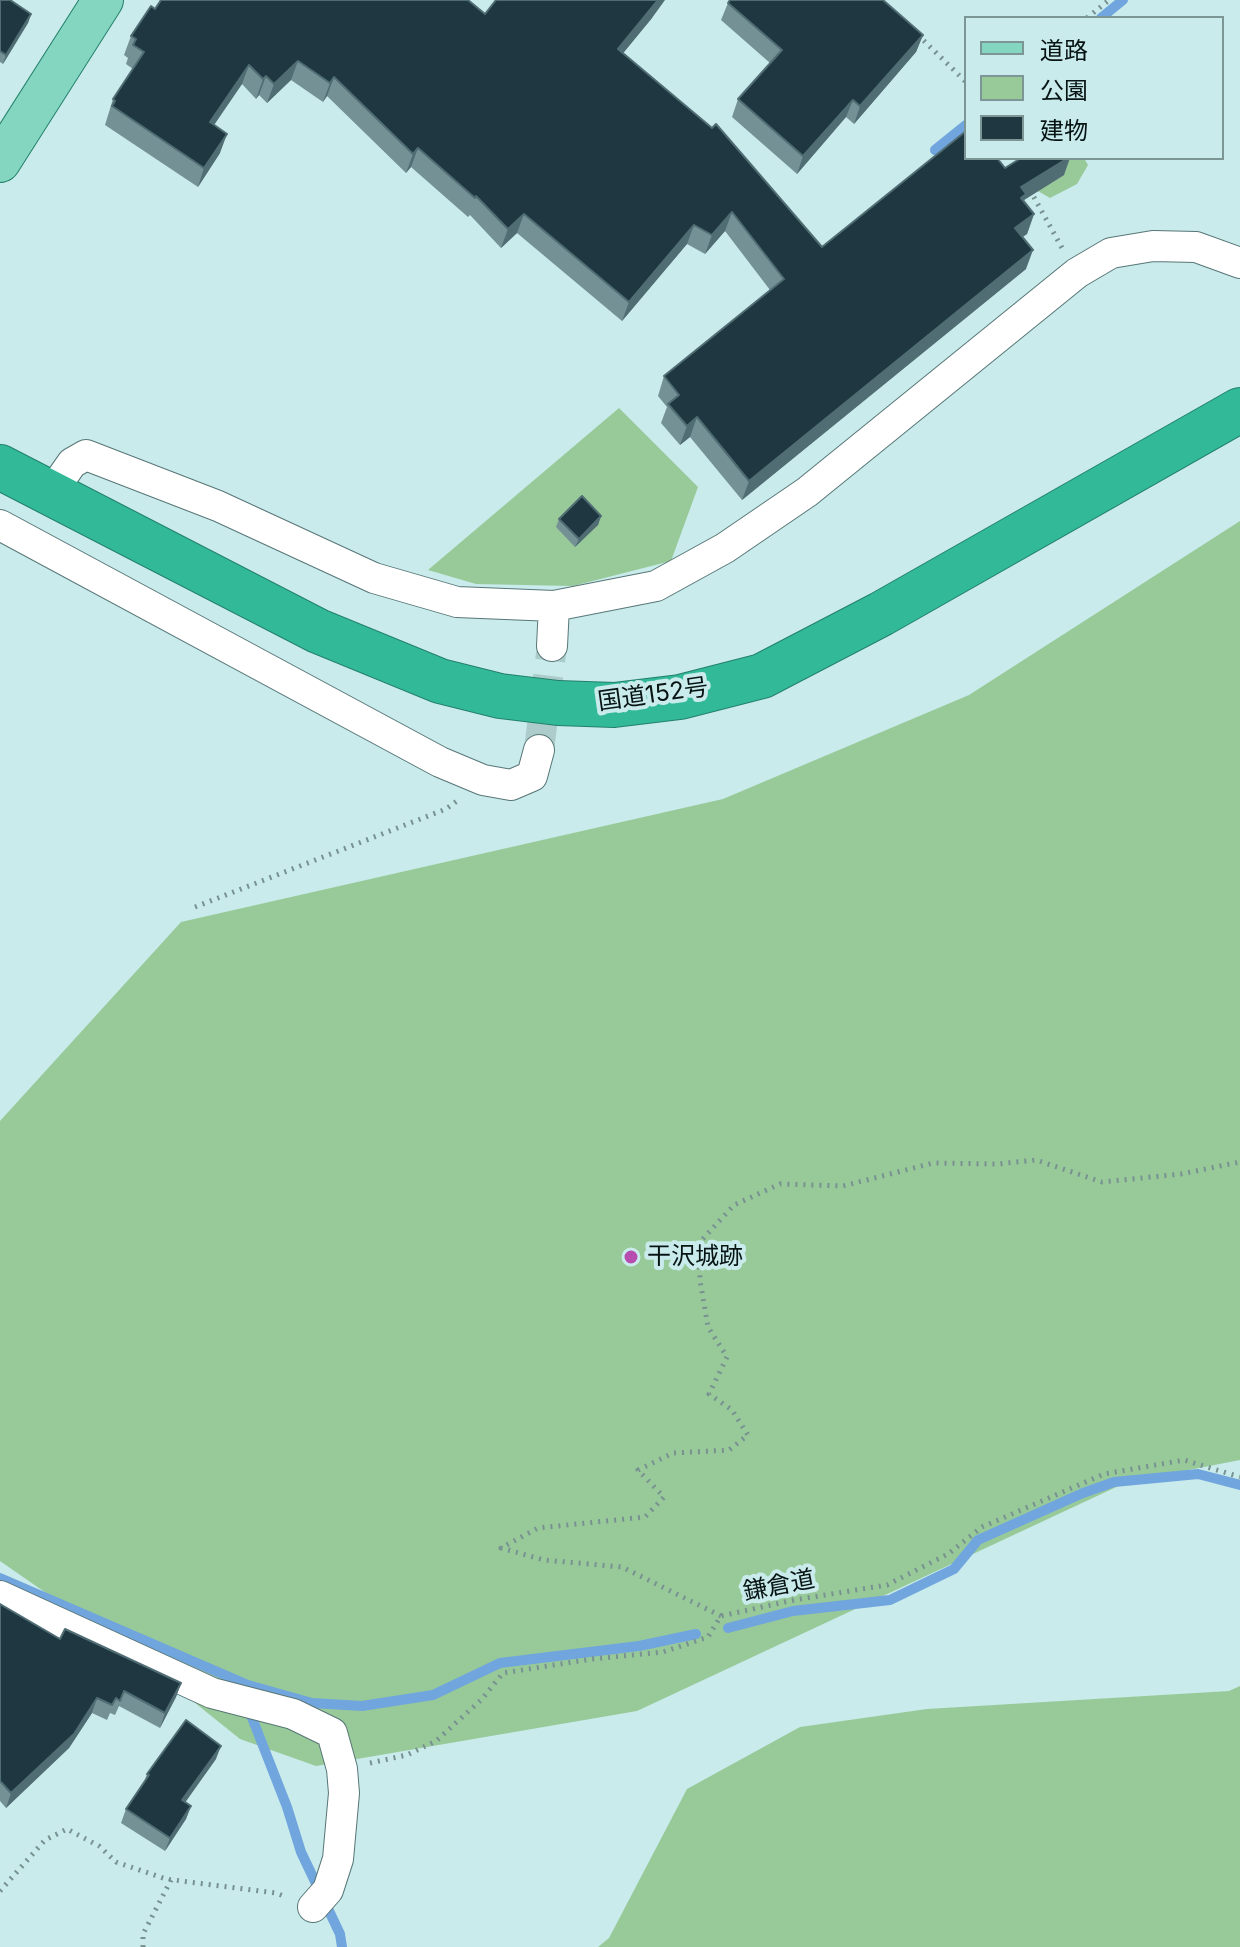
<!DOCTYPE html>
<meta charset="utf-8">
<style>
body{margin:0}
#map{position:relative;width:1240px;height:1947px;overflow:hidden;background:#c9ebeb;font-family:Inter,"Noto Sans JP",sans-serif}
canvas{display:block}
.legend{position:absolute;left:964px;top:16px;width:260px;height:144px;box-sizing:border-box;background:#c9ebeb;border:2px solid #7c9595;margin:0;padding:10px 14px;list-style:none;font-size:24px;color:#081414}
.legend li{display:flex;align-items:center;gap:16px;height:40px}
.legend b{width:40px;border:2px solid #7c9595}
</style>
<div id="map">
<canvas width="1240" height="1947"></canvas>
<ul class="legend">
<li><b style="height:10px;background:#84d6c1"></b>道路</li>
<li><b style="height:22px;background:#98ca99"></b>公園</li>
<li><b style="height:22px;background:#1e3741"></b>建物</li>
</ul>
</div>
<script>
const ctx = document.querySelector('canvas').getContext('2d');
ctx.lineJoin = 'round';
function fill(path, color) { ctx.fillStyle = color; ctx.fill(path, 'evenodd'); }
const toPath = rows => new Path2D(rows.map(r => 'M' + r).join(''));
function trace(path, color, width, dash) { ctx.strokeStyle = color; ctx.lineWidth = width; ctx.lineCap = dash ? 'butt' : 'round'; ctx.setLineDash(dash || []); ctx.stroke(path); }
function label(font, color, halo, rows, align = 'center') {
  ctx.font = font + ' Inter,"Noto Sans JP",sans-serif'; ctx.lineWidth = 8; ctx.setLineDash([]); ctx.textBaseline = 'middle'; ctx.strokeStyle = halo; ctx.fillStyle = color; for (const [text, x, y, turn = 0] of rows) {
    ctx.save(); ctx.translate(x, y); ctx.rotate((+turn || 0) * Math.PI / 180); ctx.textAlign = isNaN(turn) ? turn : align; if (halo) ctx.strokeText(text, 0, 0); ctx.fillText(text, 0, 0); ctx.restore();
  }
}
fill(toPath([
 [1015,158,1084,158,1088,165,1077,184,1050,198,1031,187],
 [619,408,698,487,671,561,573,586,476,584,428,570],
 [1240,521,1240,1460,1127,1482,637,1711,316,1766,240,1739,134,1654,0,1561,0,1121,181,922,723,799,969,695],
 [1240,1686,1240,1947,598,1947,609,1938,687,1789,800,1727,927,1709,1229,1691]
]), '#98ca99');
trace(toPath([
 [1101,18,1123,0],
 [935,150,966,125],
 [0,1578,248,1685,249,1710,287,1807,301,1852,340,1934,342,1947],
 [728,1628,793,1611,890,1600,954,1569,978,1540,1083,1493,1114,1482,1198,1474,1240,1485],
 [248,1685,312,1703,362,1706,433,1695,500,1663,639,1646,696,1634]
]), '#71a5dd', 10);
trace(toPath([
 [539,750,552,646]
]), '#accbcb', 30, [30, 15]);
const minor = toPath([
 [51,493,72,463,86,455,218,506,374,578,457,602,554,606,656,586,725,548,807,492,1077,273,1111,253,1153,246,1196,247,1240,263],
 [0,525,440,762,483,780,511,785,532,776,539,750],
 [552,646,554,606],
 [0,1596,212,1693,293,1714,332,1733,342,1769,344,1793,338,1859,328,1890,313,1907]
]);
const major = toPath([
 [0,162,103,0]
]);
const highway = toPath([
 [0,467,318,631,440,681,500,696,558,703,614,705,680,697,762,676,881,614,1240,410]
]);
trace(minor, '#587677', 32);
trace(major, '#23806a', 42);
trace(highway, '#23806a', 46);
trace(toPath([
 [1087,18,1109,0],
 [918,35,966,82],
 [1030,190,1062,248],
 [195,907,446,809,457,801],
 [721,1616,622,1567,544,1560,501,1548,538,1528,645,1517,664,1497,638,1470,673,1453,729,1450,748,1435,732,1410,709,1394,727,1357,708,1327,700,1280,699,1243,734,1205,780,1184,843,1186,933,1163,997,1164,1036,1160,1102,1182,1181,1174,1240,1162],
 [370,1763,407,1755,436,1741,482,1699,503,1673,592,1659,663,1652,708,1637,721,1616,794,1600,887,1585,948,1554,982,1527,1104,1474,1184,1460,1240,1477],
 [0,1891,45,1840,67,1829,99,1846,116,1862,166,1879,276,1893,286,1897],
 [143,1947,143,1934,171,1880]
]), '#789191', 5, [2, 6]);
trace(minor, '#fff', 30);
trace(major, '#84d6c1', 40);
trace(highway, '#32ba98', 44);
fill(toPath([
 [0,0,31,14,28,23,3,64,0,62],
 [728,3,923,35,916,52,854,124,846,117,797,174,732,117,738,99,770,63,721,20],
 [155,9,652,18,623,53,822,247,1005,168,1064,175,1024,200,1034,214,1027,234,1022,237,1026,269,742,500,690,437,680,445,661,423,667,407,658,396,664,376,770,290,725,231,705,254,687,244,622,321,517,233,501,248,470,215,468,217,411,167,406,173,327,96,323,102,291,80,267,103,259,95,256,99,242,84,214,125,220,153,198,187,105,125,113,99,133,69,126,64,128,58,124,55,131,36],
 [601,516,598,525,575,547,556,527,559,519],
 [0,1604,60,1639,181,1683,176,1697,160,1728,119,1706,115,1715,110,1713,107,1720,92,1713,69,1748,6,1808,0,1801],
 [216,1759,185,1802,191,1806,186,1819,165,1851,121,1823,126,1809,143,1785,147,1774]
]), '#749196');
fill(toPath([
 [658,0,665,0,652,18,611,68,618,49],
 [31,14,28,23,3,64,6,55],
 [923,35,916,52,854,124,860,106],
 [298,61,291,80,267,103,274,84],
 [249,65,242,84,203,141,210,122],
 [266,76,259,95,256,99,263,79],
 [334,77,327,96,323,102,330,83],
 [853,100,846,117,797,174,803,156],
 [227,134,220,153,198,187,204,168],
 [418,148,411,167,406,173,413,154],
 [1068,158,1070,158,1064,175,1024,200,1019,213,1021,187],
 [732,212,725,231,705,254,712,235],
 [524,214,517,233,501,248,508,229],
 [1034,214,1027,234,1008,247,1015,228],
 [694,225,687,244,622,321,629,302],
 [1033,250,1026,269,742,500,749,481],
 [697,417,690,437,680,445,687,426],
 [601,516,598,525,575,547,579,539],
 [181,1683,176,1697,160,1728,165,1713],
 [97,1698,92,1713,69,1748,6,1808,11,1793],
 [221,1746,216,1759,177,1814,182,1800],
 [191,1806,186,1819,165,1851,170,1838]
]), '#516d74');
const building = toPath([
 [0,0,10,0,31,14,6,55,0,51,0,0],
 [161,0,468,0,485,14,496,0,658,0,618,49,712,128,716,124,822,247,966,131,966,158,997,158,1005,168,1021,158,1068,158,1021,187,1026,194,1021,198,1034,214,1015,228,1033,250,749,481,697,417,687,426,668,404,679,395,664,376,784,279,732,212,712,235,694,225,629,302,524,214,508,229,476,196,475,198,418,148,413,154,334,77,330,83,298,61,274,84,266,76,263,79,249,65,210,122,227,134,204,168,112,106,115,101,113,99,144,52,133,45,136,39,131,36,151,6,155,9,161,0],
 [730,0,883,0,923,35,860,106,853,100,803,156,738,99,782,50,728,3,730,0],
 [582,496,601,516,579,539,559,519,582,496],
 [0,1604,60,1639,65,1629,181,1683,165,1713,124,1691,120,1701,116,1698,112,1705,97,1698,74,1734,11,1793,0,1781,0,1604],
 [186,1720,221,1746,182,1800,191,1806,170,1838,126,1809,149,1775,147,1774,186,1720]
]);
fill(building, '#1e3741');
trace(building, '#516d74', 2);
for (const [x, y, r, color] of [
 [631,1257,8,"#b64daf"]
]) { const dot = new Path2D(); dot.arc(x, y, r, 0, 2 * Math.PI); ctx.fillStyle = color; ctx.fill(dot); trace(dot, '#c9ebeb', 3); }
label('24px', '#081414', '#c9ebeb', [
 ["国道152号",653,695,-8],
 ["鎌倉道",779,1586,-11]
]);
label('24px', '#081414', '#c9ebeb', [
 ["干沢城跡",647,1257]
], 'left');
</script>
